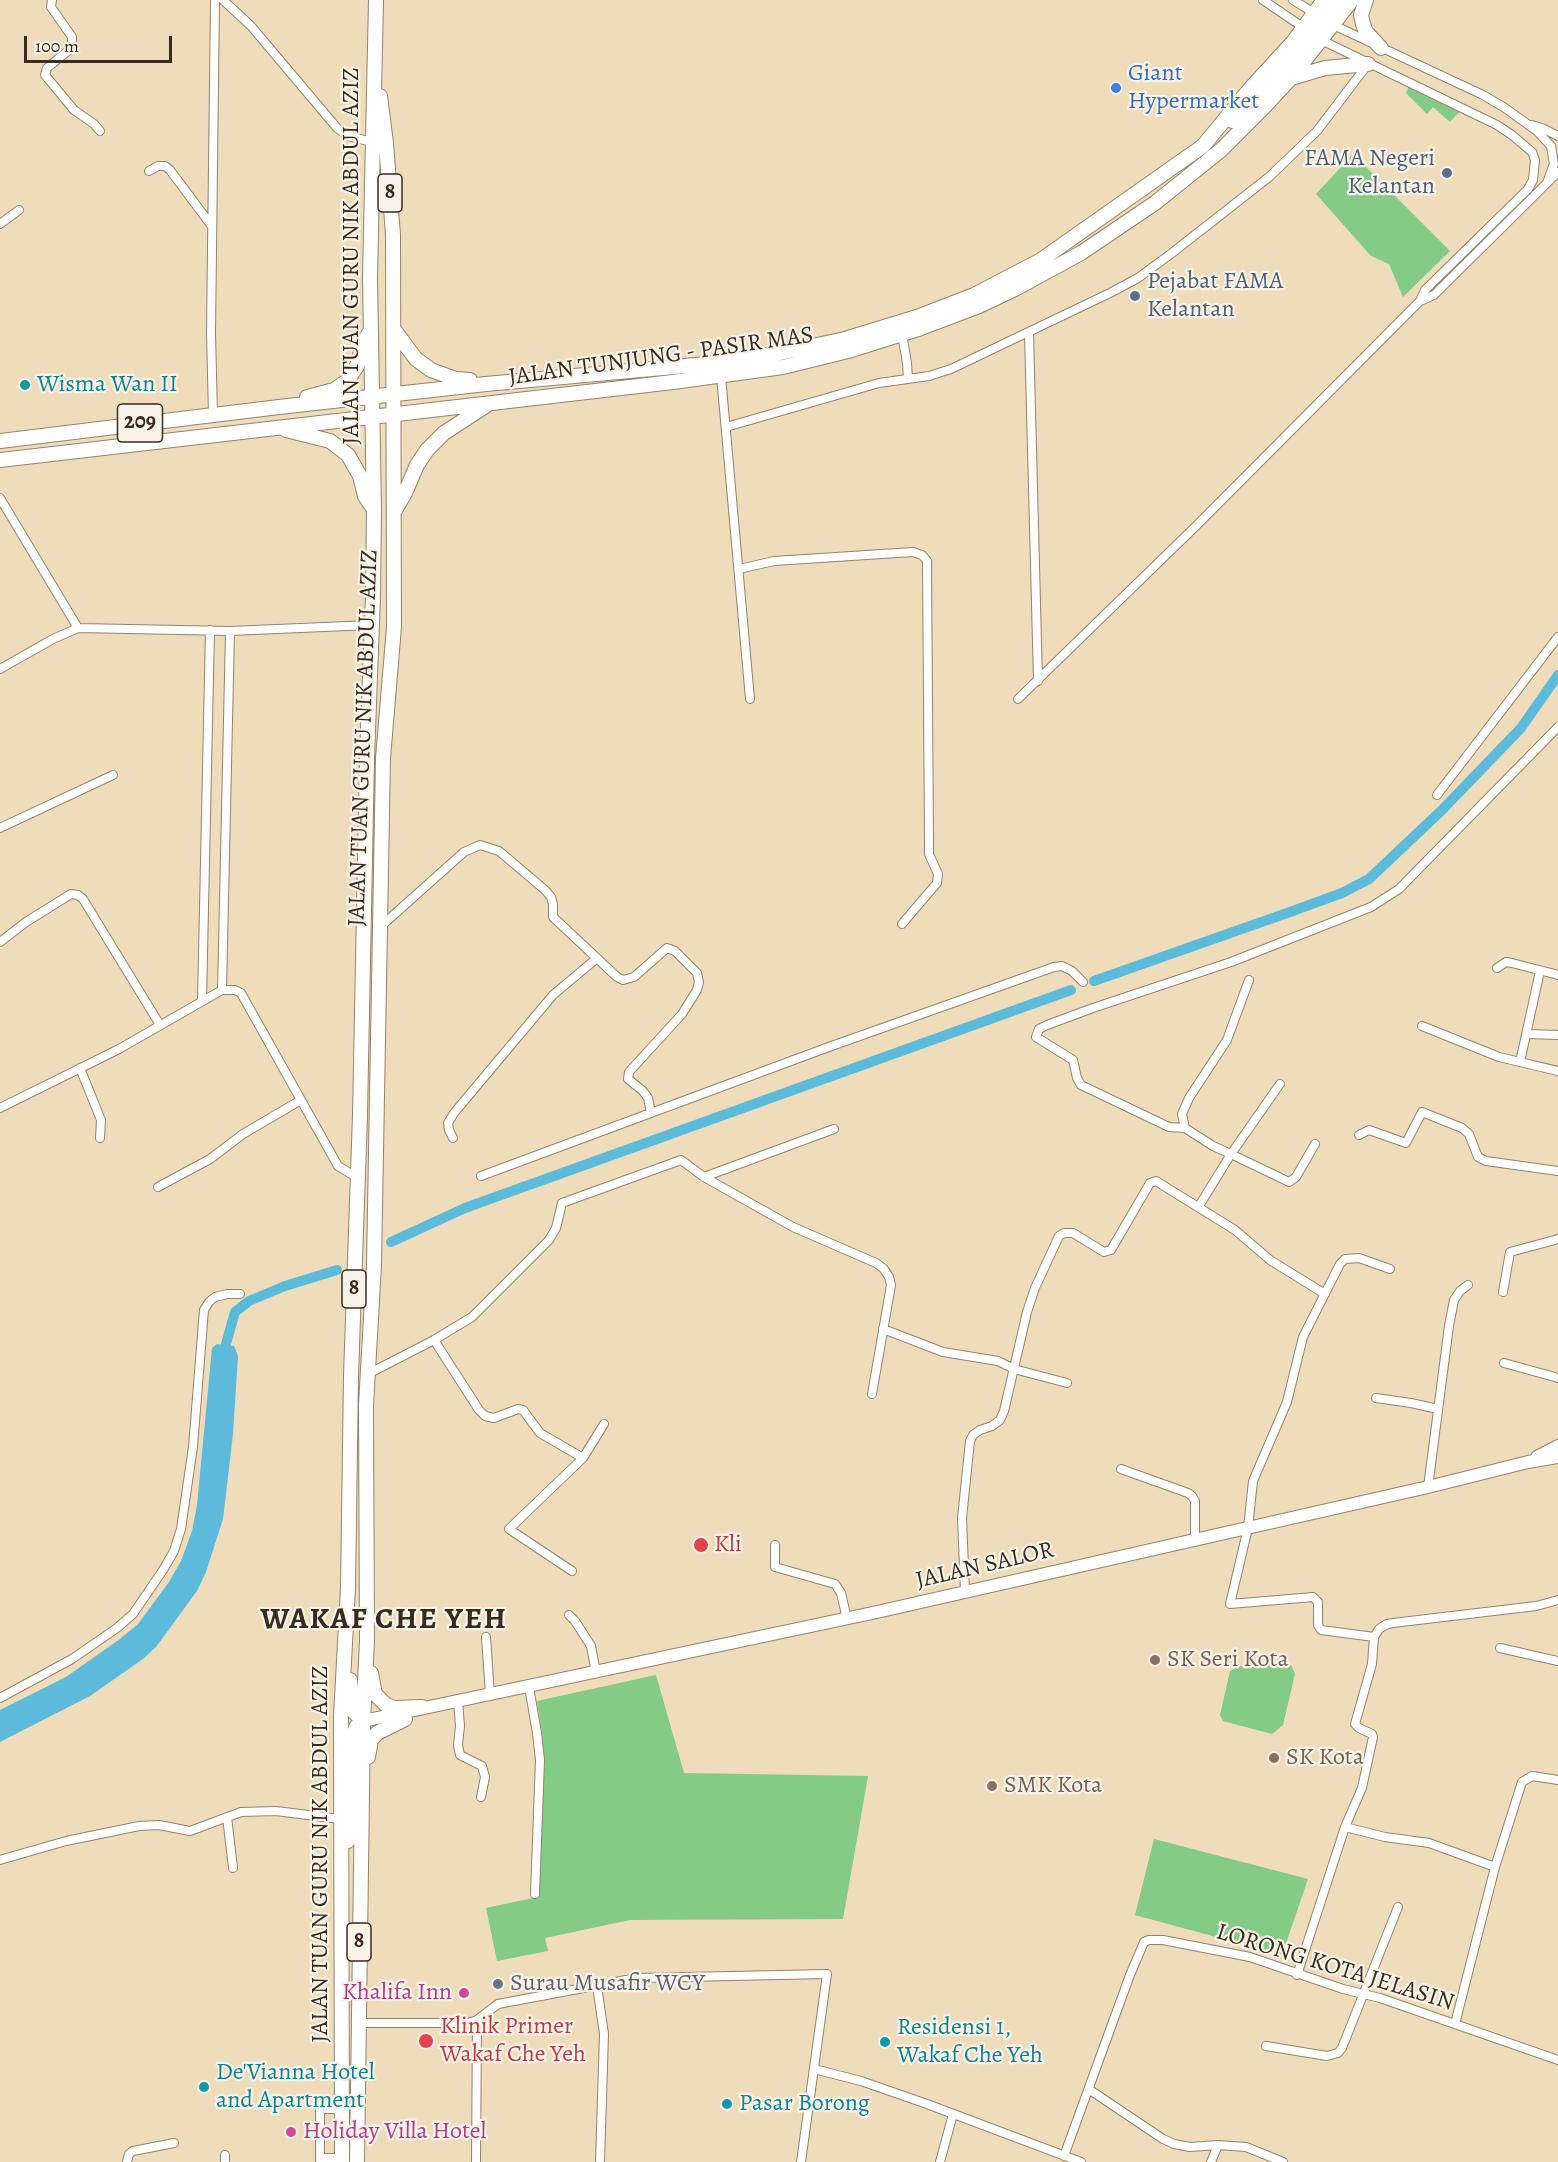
<!DOCTYPE html>
<style>
body{margin:0}
#map{position:relative;width:1558px;height:2162px;overflow:hidden;background:#eedcba;font-family:Alegreya,serif}
canvas{display:block}
.scale{position:absolute;left:24px;top:36px;width:148px;height:27px;box-sizing:border-box;border:3px solid #3b2a1e;border-top:0;padding-left:8px;font-size:18px;line-height:21px;white-space:nowrap;color:#3b2a1e;-webkit-text-stroke:4px #f7f3e8;paint-order:stroke}
</style>
<div id="map">
<canvas width="1558" height="2162"></canvas>
<div class="scale">100 m</div>
</div>
<script>
const ctx = document.querySelector('canvas').getContext('2d');
ctx.lineJoin = 'round';
function fill(path, color) { ctx.fillStyle = color; ctx.fill(path, 'evenodd'); }
const toPath = rows => new Path2D(rows.map(r => 'M' + r).join(''));
function trace(path, color, width, dash) { ctx.strokeStyle = color; ctx.lineWidth = width; ctx.lineCap = dash ? 'butt' : 'round'; ctx.setLineDash(dash || []); ctx.stroke(path); }
function label(font, color, halo, rows, align = 'center') {
  ctx.font = font + ' Alegreya,serif'; ctx.lineWidth = 4.5; ctx.setLineDash([]); ctx.textBaseline = 'middle'; ctx.strokeStyle = halo; ctx.fillStyle = color; for (const [text, x, y, turn = 0] of rows) {
    ctx.save(); ctx.translate(x, y); ctx.rotate((+turn || 0) * Math.PI / 180); ctx.textAlign = isNaN(turn) ? turn : align; if (halo) ctx.strokeText(text, 0, 0); ctx.fillText(text, 0, 0); ctx.restore();
  }
}
fill(toPath([
 [1409,86,1460,111,1450,122,1433,107,1427,114,1406,93],
 [1353,154,1450,251,1403,297,1389,264,1371,256,1316,194],
 [1290,1663,1295,1674,1283,1725,1272,1734,1223,1721,1220,1715,1230,1671,1239,1666],
 [656,1675,684,1773,868,1776,843,1919,630,1920,545,1938,548,1951,497,1961,486,1908,538,1897,544,1762,542,1733,537,1701],
 [1154,1839,1308,1879,1282,1955,1135,1915]
]), '#83cb87');
fill(toPath([
 [217,1344,234,1346,238,1356,233,1434,223,1519,206,1572,197,1591,156,1647,143,1659,90,1696,0,1742,0,1710,66,1677,120,1639,138,1624,169,1582,181,1561,192,1531,197,1505,212,1348]
]), '#5cbbda');
trace(toPath([
 [1094,981,1290,912,1342,893,1369,879,1442,810,1521,728,1558,675],
 [391,1242,465,1208,1071,990],
 [226,1344,235,1312,249,1301,285,1286,337,1270]
]), '#5cbbda', 10);
const minor = toPath([
 [52,0,51,7,72,37,72,44,69,50,47,68,45,75,74,110,94,124,100,131],
 [223,0,251,26,337,128,348,136,372,142],
 [1263,0,1307,30],
 [1293,0,1316,14],
 [1329,23,1483,95,1505,108,1537,131,1551,146,1554,164,1547,183],
 [1532,125,1542,128,1558,136],
 [149,171,158,166,165,166,170,170,211,225],
 [0,224,19,210],
 [1420,301,1434,295,1558,172],
 [1029,333,1038,681],
 [902,334,907,363,908,379],
 [721,376,750,699],
 [213,415,211,333,215,0],
 [726,427,879,383,929,376,951,369,1110,293,1138,278,1172,253,1269,177,1317,131,1368,64],
 [0,498,78,628],
 [739,569,774,561,913,552,922,555,927,561,929,843,929,854,938,874,937,883,902,924],
 [0,669,53,639,78,628,230,631,371,625],
 [1018,699,1196,526,1420,301,1425,290,1528,189,1533,180,1535,160,1532,152,1512,135,1497,125,1317,38],
 [1437,795,1558,637],
 [0,828,113,775],
 [379,928,464,852,480,845,499,851,545,890,551,897,553,904,553,917,617,977,623,980,634,977,667,948,675,951,697,973,699,982,697,990,682,1014,629,1072,628,1079,643,1091,648,1098,651,1113],
 [0,942,26,922,71,894,78,895,83,899,160,1025],
 [1497,968,1506,962,1512,963,1558,975],
 [222,990,230,631],
 [202,1000,210,630],
 [1422,1026,1499,1057,1558,1071],
 [1527,1034,1558,1035],
 [1520,1062,1540,971],
 [80,1068,101,1120,100,1138],
 [1280,1084,1231,1154,1289,1182,1296,1177,1315,1144],
 [0,1108,119,1049,222,990,235,990,241,993,338,1166,358,1178],
 [1185,1128,1182,1114,1189,1098,1227,1040,1249,980],
 [1359,1135,1369,1130,1406,1143,1422,1112,1462,1128,1469,1134,1478,1157,1486,1161,1558,1171],
 [453,1138,449,1130,448,1123,454,1113,553,995,597,958],
 [481,1176,826,1048,1054,967,1062,966,1072,971,1083,982],
 [704,1177,834,1129],
 [158,1187,210,1159,243,1134,301,1100],
 [1199,1206,1231,1154,1213,1146,1185,1128,1169,1127,1081,1085,1077,1078,1073,1060,1036,1037,1039,1029,1047,1025,1093,1008,1231,962,1371,907,1399,889,1558,727],
 [1503,1292,1510,1252,1558,1239],
 [883,1329,943,1352,998,1361,1014,1369,1067,1383],
 [434,1340,479,1410,485,1416,494,1418,518,1409,523,1410,540,1433,583,1458],
 [1504,1363,1558,1378],
 [368,1374,434,1340,472,1317,549,1240,556,1228,562,1203,681,1160,704,1177,793,1227,876,1263,884,1269,889,1277,891,1285,872,1394],
 [1376,1398,1411,1403,1438,1409],
 [1121,1469,1188,1493,1192,1496,1195,1501,1195,1540],
 [1428,1487,1449,1326,1454,1300,1460,1291,1468,1285],
 [775,1545,775,1567,835,1584,841,1593,847,1619],
 [572,1571,509,1529,583,1458,604,1424],
 [965,1592,962,1518,970,1441,973,1435,980,1430,992,1426,1000,1420,1004,1411,1027,1312,1035,1288,1059,1236,1064,1233,1073,1233,1104,1252,1111,1250,1150,1183,1156,1181,1235,1230,1270,1260,1325,1294],
 [569,1615,575,1621,591,1646,596,1673],
 [486,1637,490,1695],
 [1374,1637,1321,1630,1318,1625,1318,1602,1313,1597,1230,1604,1248,1528,1253,1481,1287,1402,1303,1337,1340,1264,1345,1259,1359,1258,1390,1269],
 [1500,1648,1558,1661],
 [529,1687,537,1733,540,1760,535,1894],
 [0,1698,72,1659,117,1628,133,1614,163,1570,174,1551,181,1529,193,1447,204,1310,209,1302,215,1297,227,1294,240,1294],
 [458,1701,460,1726,458,1745,460,1755,482,1766,485,1777,481,1797],
 [227,1817,233,1868],
 [1345,1827,1385,1837,1429,1843,1495,1867],
 [0,1860,66,1841,139,1826,159,1825,190,1831,241,1812,276,1811,340,1819],
 [1297,1975,1345,1827,1362,1788,1373,1737,1372,1734,1359,1728,1355,1724,1372,1664,1374,1637,1379,1629,1387,1624,1393,1623,1536,1606,1558,1600],
 [597,1986,604,2034,600,2162],
 [358,2023,468,2023,477,2020,498,2004,637,1978,827,1974,801,2162],
 [1455,2024,1495,1867,1522,1782,1532,1776,1558,1780],
 [1266,2046,1327,2056,1338,2053,1342,2048,1398,1907],
 [814,2069,861,2081,927,2104,1081,2162],
 [1090,2090,1163,2139,1174,2144,1190,2147,1218,2145,1246,2147,1283,2162],
 [1064,2156,1130,1975,1144,1942,1149,1940,1163,1940,1250,1957,1343,1989,1380,1998,1558,2060],
 [320,2158,342,2158],
 [127,2162,129,2154,133,2151,174,2143],
 [225,2162,225,2155],
 [320,2162,320,2109,342,2109],
 [476,2162,477,2020],
 [940,2162,953,2114],
 [1211,2162,1218,2145]
]);
const secondary = toPath([
 [1537,1457,1558,1446],
 [363,1721,877,1612,1428,1487,1528,1462,1558,1457]
]);
const primary = toPath([
 [1366,0,1361,15,1363,24,1366,32,1381,48],
 [1291,78,1325,68,1368,64],
 [1232,121,1282,73,1340,0],
 [395,331,416,359,431,370,456,379,470,380],
 [307,397,334,390,347,381,357,366,364,342,369,333],
 [286,430,330,441,348,455,360,476,365,496,373,508],
 [0,441,279,407,486,384,718,363,780,353,845,339,917,317,974,295,1041,260,1203,146,1249,90,1293,42,1324,0],
 [0,460,673,382,783,367,848,351,921,328,979,306,1015,289,1081,253,1155,203,1221,150,1265,106,1290,79,1352,0],
 [394,512,405,493,417,465,427,450,444,433,487,405],
 [371,1673,375,1694,386,1705,395,1708,422,1707],
 [350,1680,353,1711,363,1721],
 [368,1757,371,1740,377,1733,405,1719],
 [348,1841,351,1743,356,1727,363,1721],
 [342,2162,341,1716,348,1588,351,1376,360,1115,367,757,373,596,374,510,370,278,376,0],
 [357,2162,363,1721,367,1641,366,1405,374,1265,383,758,394,627,393,235,386,143,380,96]
]);
trace(minor, '#94836c', 10);
trace(secondary, '#94836c', 14);
trace(primary, '#94836c', 16);
trace(minor, '#fff', 8);
trace(secondary, '#fff', 12);
trace(primary, '#fff', 14);
for (const [x, y, r, color] of [
 [1116,88,6,"#3f7fe0"],
 [1447,173,6,"#5c6f8a"],
 [1135,296,6,"#5c6f8a"],
 [25,385,6,"#0f9aa8"],
 [701,1545,8,"#e0444e"],
 [1155,1660,6,"#8d6e63"],
 [1274,1758,6,"#8d6e63"],
 [992,1786,6,"#8d6e63"],
 [498,1984,6,"#6b7280"],
 [464,1993,6,"#d1479c"],
 [426,2041,8,"#e0444e"],
 [885,2042,6,"#0f9aa8"],
 [204,2087,6,"#0f9aa8"],
 [727,2104,6,"#0f9aa8"],
 [291,2132,6,"#d1479c"]
]) { const dot = new Path2D(); dot.arc(x, y, r, 0, 2 * Math.PI); ctx.fillStyle = color; ctx.fill(dot); trace(dot, '#f7f3e8', 2); }
for (const [x, y, w] of [
 [390,193,24],
 [140,423,45],
 [354,1289,24],
 [359,1942,24]
]) { const box = new Path2D(); box.roundRect(x - w / 2, y - 19, w, 38, 4.5); ctx.fillStyle = '#f7f3e8'; ctx.fill(box); trace(box, '#3b2a1e', 1.5); }
label('bold 22px', '#3b2a1e', null, [
 ["8",390,193],
 ["209",140,423],
 ["8",354,1289],
 ["8",359,1942]
]);
label('24px', '#366cbe', '#f7f3e8', [
 ["Giant",1128,74],
 ["Hypermarket",1128,102]
], 'left');
label('24px', '#4e5e75', '#f7f3e8', [
 ["FAMA Negeri",1435,159],
 ["Kelantan",1435,187],
 ["Pejabat FAMA",1147,282,"left"],
 ["Kelantan",1147,310,"left"]
], 'right');
label('24px', '#3b2a1e', '#f7f3e8', [
 ["JALAN TUAN GURU NIK ABDUL AZIZ",352,256,-90],
 ["JALAN TUNJUNG - PASIR MAS",661,357,-8],
 ["JALAN TUAN GURU NIK ABDUL AZIZ",364,738,-88],
 ["JALAN SALOR",985,1566,-13],
 ["JALAN TUAN GURU NIK ABDUL AZIZ",321,1854,-90],
 ["LORONG KOTA JELASIN",1335,1968,17]
]);
label('24px', '#0d838f', '#f7f3e8', [
 ["Wisma Wan II",37,385],
 ["Residensi 1,",897,2028],
 ["Wakaf Che Yeh",897,2056],
 ["De'Vianna Hotel",216,2073],
 ["and Apartment",216,2101],
 ["Pasar Borong",739,2104]
], 'left');
label('24px', '#be3a42', '#f7f3e8', [
 ["Kli",714,1545],
 ["Klinik Primer",440,2027],
 ["Wakaf Che Yeh",440,2055]
], 'left');
label('24px', '#785e54', '#f7f3e8', [
 ["SK Seri Kota",1167,1660],
 ["SK Kota",1286,1758],
 ["SMK Kota",1004,1786]
], 'left');
label('24px', '#5b616d', '#f7f3e8', [
 ["Surau Musafir WCY",510,1984]
], 'left');
label('24px', '#b23c85', '#f7f3e8', [
 ["Khalifa Inn",452,1993],
 ["Holiday Villa Hotel",303,2132,"left"]
], 'right');
ctx.letterSpacing = '1.5px';
label('bold 30px', '#3b2a1e', '#f7f3e8', [
 ["WAKAF CHE YEH",384,1621]
]);
ctx.letterSpacing = '0px';
</script>
